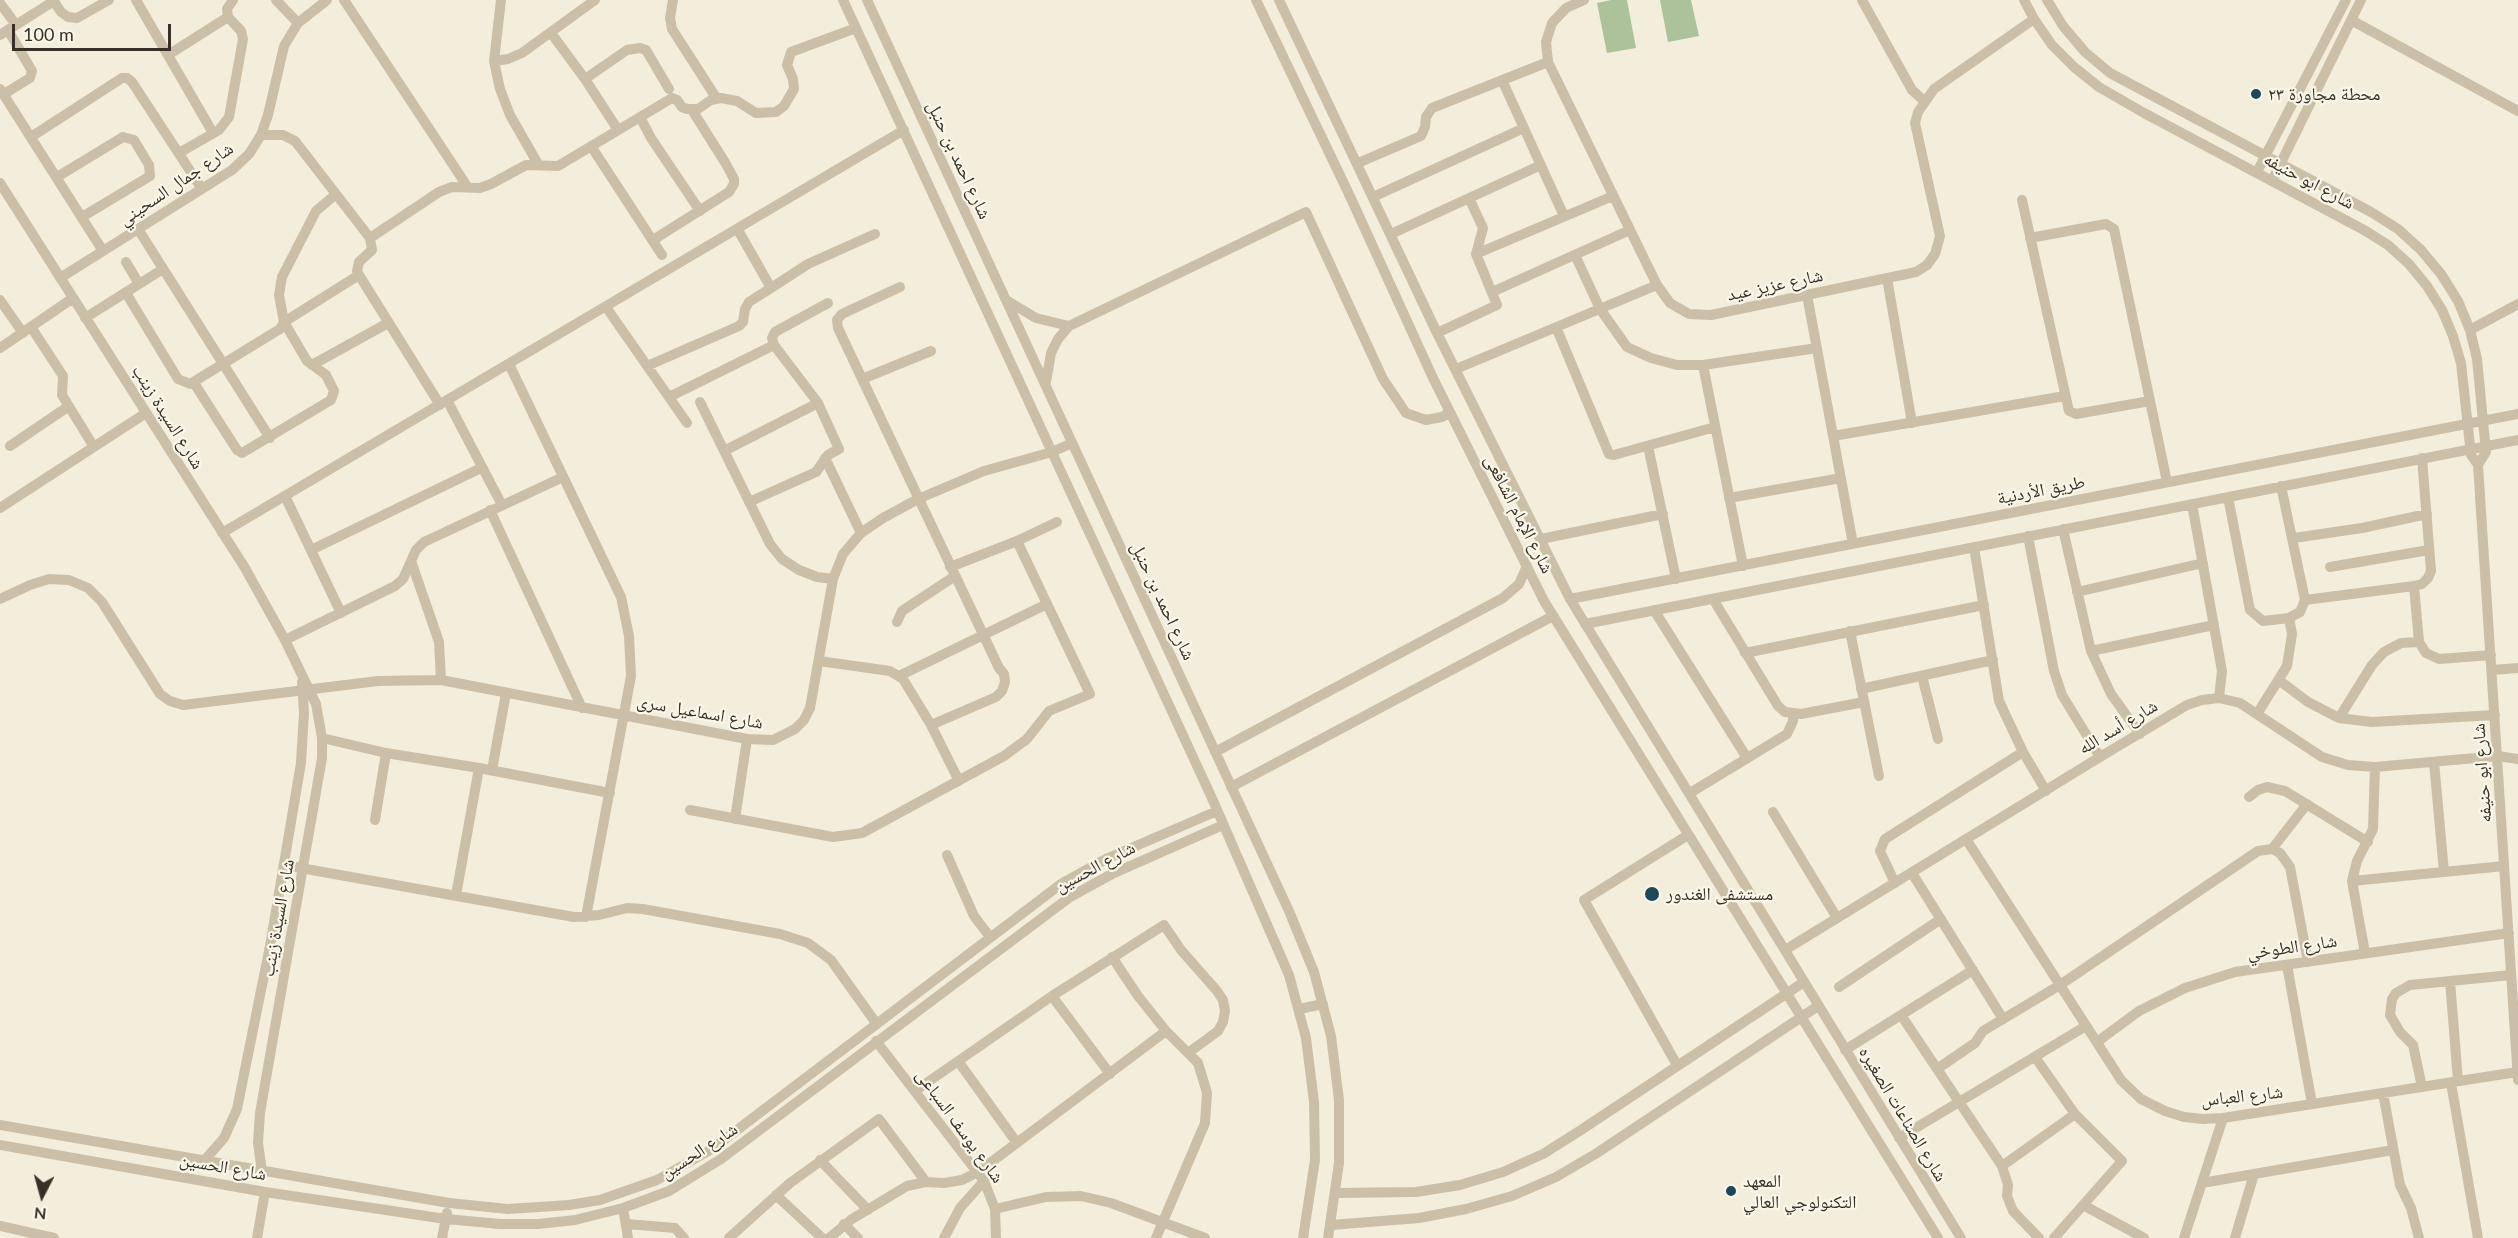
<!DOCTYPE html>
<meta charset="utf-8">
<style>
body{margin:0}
#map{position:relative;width:2518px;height:1238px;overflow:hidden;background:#f3eddc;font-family:Lato,sans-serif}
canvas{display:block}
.north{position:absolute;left:12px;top:1166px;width:60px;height:60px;-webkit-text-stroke:4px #faf6e8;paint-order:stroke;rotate:186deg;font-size:16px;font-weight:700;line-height:24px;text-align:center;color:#373028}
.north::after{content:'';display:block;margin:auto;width:21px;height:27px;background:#373028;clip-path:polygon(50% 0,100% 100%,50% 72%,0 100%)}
.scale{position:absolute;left:12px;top:24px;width:159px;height:27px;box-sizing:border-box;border:3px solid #373028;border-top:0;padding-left:8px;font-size:18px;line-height:21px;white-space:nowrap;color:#373028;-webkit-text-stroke:4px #faf6e8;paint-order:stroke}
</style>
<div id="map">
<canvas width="2518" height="1238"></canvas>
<div class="north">N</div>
<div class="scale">100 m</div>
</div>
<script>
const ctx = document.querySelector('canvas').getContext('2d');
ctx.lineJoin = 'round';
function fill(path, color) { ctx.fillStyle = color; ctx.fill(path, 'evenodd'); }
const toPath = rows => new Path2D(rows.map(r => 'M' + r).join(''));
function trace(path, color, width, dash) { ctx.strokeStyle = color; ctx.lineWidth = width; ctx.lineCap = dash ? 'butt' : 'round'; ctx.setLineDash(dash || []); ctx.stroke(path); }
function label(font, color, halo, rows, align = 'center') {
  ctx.font = font + ' Lato,"Noto Naskh Arabic",sans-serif'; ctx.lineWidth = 4.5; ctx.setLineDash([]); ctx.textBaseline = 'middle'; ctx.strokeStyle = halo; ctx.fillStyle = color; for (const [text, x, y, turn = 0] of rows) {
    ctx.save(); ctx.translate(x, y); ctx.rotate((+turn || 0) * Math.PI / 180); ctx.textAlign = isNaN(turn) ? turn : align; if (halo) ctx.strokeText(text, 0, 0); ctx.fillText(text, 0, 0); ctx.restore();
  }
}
fill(toPath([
 [1611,0,1627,0,1636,48,1607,53,1597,3],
 [1660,0,1691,0,1699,36,1668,42]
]), '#acc29b');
trace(toPath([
 [53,0,61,12,68,17,77,18,109,0],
 [136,0,213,133],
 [276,0,298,23],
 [344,0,467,186],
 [501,0,494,61,500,89,510,115,538,164],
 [673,0,670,18,672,29,717,99],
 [843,0,1211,796,1289,975,1306,1038,1314,1102,1315,1160,1303,1238],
 [867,0,1289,911,1314,972,1331,1036,1339,1100,1339,1163,1328,1238],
 [1256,0,1348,192,1433,378,1544,601,1938,1238],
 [1279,0,1437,333,1570,599,1961,1238],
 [1584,0,1566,8,1552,23,1546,42,1548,62,1657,285,1670,303,1689,314,1711,315,1916,272,1927,265,1935,254,1940,236,1915,123,1918,112,1934,89,2034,19],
 [1862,0,1912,90,1924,101],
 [2024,0,2034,19,2052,45,2074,67,2099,87,2144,113,2364,230,2388,245,2409,264,2427,286,2442,310,2453,336,2461,363,2471,455,2478,465,2518,1080],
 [2047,0,2063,26,2085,52,2110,73,2371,212,2398,229,2421,250,2441,274,2458,301,2470,330,2477,359,2486,452,2478,465],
 [0,3,16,25],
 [2351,20,2518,111],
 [551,33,585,79,618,130],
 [0,35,54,1],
 [168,55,228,17],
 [494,61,508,59,522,53,595,0],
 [585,79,627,50,640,48,646,50,669,89],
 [1502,80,1564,216],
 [0,89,103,251],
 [4,94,30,78,32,71,8,30],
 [640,117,651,138,700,211],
 [261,135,283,135,295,141,370,238,372,250,359,262,357,271,359,275,440,405],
 [31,137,122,78,127,78,132,82,202,189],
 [591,146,662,255],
 [179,153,219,130,229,117,243,39,241,31,228,17,227,9,233,0],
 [1358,163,1421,136,1425,127,1426,117,1432,108,1548,62],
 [2257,172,2346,0],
 [57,177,123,137,134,140,149,165,150,176,82,217],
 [2272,181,2361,0],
 [0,183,245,568,285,640,316,704,322,738,322,758,260,1113,258,1143,262,1172],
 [1373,197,1524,128],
 [2022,200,2069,411,2076,414,2150,401],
 [138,229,270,438],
 [738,230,771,288],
 [1391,234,1541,165],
 [370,238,439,192,452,187,480,188,491,184,526,165,558,166,672,98,677,100,682,107,687,109,698,109,711,100,721,98,737,101,756,113,776,112,784,106,794,89,793,79,787,65,791,52,856,28],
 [2030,238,2106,224,2114,229,2167,482],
 [653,240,729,192,734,184,734,179,726,164,692,110],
 [1476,254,1613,196],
 [1575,255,1600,309,1627,347,1651,358,1677,365,1703,365,1817,348],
 [126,262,139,284],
 [60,278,232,170,249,154,261,135,268,115,284,46,298,23,327,0],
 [1887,278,1912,423],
 [900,287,842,314,837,320,838,328,999,668,1004,674,1005,682,1002,691,996,697,931,725],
 [1492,292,1630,230],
 [126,293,178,379,190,384,280,329,284,322,359,275],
 [1807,295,1853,544],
 [0,300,23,333],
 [1006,300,1036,318,1069,326],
 [606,307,687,423],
 [85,318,163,269],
 [31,327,63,376,62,395,94,447],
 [1556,327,1609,454,1614,455,1715,427],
 [2470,330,2518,304],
 [1437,333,1497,305,1476,254,1483,228,1469,198],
 [0,348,73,298],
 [509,364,621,597,629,636,631,676,586,917],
 [312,365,388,323],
 [1703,365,1743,566],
 [647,366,739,326,743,322,745,309,749,302,771,288,808,264,875,234],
 [1456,369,1657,285],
 [862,379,931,351],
 [1046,382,1051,353,1058,339,1069,326,1306,212,1383,379,1406,413,1426,420,1442,417,1450,412],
 [194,383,237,450,242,453,331,400,334,391,326,375,307,361,284,322,279,295,282,277,316,211,336,194],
 [669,397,774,345],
 [447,400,502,505],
 [700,402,770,544,782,559,799,570,817,577,833,579],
 [1833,436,2065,396],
 [10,446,69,406],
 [1648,446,1676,579],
 [724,451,818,403],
 [825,458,861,533],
 [285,496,341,613],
 [2228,497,2250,610,2263,621,2289,618,2300,612,2305,600,2281,486],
 [1729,498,1841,478],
 [749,502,816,472,828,455,839,449,818,403,774,345,772,338,775,332,828,303],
 [2192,504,2222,671,2219,698],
 [0,508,146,413],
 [490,510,582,708],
 [2063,529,2091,651,2111,694,2140,734],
 [222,533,904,130],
 [2028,536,2054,671,2062,695,2100,757],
 [2294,538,2362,528,2427,514],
 [1541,539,1663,514],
 [1974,547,1999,701,2023,752,2046,791],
 [311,550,481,468],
 [411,561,439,642,441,680],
 [950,567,1017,541,1057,522],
 [2330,567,2429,550],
 [2414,586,2419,642,2426,653,2439,659,2491,655],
 [2077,592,2203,563],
 [0,599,30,585,49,579,69,580,88,588,102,602,160,694,170,701,183,705,378,681,441,680,747,739,773,740,795,729,804,720,810,708,833,579,843,554,861,533,883,518,918,499,984,471,1052,452,1072,443],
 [1570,599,2518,414],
 [1713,599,1778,706,1785,712,1801,714,1864,702],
 [2305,600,2414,586,2422,584,2428,578,2431,571,2422,458],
 [1654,610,1747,758],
 [897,622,902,611,955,576],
 [1585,624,2518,440],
 [1850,631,1879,776],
 [285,640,395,586,403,579,416,550,424,542,563,477],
 [2091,651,2214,625],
 [1745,653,1984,605],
 [819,661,890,671,903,679,931,725,959,781],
 [2492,670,2518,668],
 [899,676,1047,604],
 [1922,676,1938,739],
 [2280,681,2308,702,2339,718,2372,722,2495,715],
 [1861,689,1993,660],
 [2257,714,2287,666,2292,634,2289,618],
 [2339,718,2372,665,2384,652,2401,643,2419,642],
 [322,738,386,753,479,768,610,793],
 [1215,752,1503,598,1519,584,1527,566],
 [2434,762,2444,872],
 [492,770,506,693],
 [1231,787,1553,616],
 [1690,793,1787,734,1793,721,1793,714],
 [2249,797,2258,790,2267,787,2285,791,2368,842],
 [690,810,833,837,862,833,1004,756,1027,739,1049,711,1090,694,1017,541],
 [1773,812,1837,918],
 [735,819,747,739],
 [375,820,386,753],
 [1966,839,2121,1080,2141,1099,2165,1111,2184,1117,2203,1119,2223,1118,2517,1072],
 [2272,849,2307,804],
 [947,855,974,916,990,937],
 [284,865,574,917,599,915,627,908,643,909,780,934,808,943,831,960,876,1023],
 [1912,873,2003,1019],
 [2352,881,2504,866],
 [1895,883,1880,851,1885,839,2023,752],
 [456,895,479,768],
 [1785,950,2100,757,2187,705,2202,700,2219,698,2240,703,2322,757,2348,765,2375,767,2498,756,2518,759],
 [2365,953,2352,881,2357,861,2373,829,2375,767],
 [1112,957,1138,996,1166,1031,1198,1063,1207,1093,1205,1123,1156,1238],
 [2287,965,2312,1104],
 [2450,981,2458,1081],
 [1839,987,1941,919],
 [1052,996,1110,1074],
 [1299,1009,1323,1004],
 [1901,1015,2002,1166,2008,1185,2007,1196,2013,1211,2039,1238],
 [876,1041,984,1181,995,1209,996,1238],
 [2097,1042,2139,1011,2185,988,2235,972,2509,933],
 [1845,1050,1973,970],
 [2035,1057,2075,1114,2122,1161,2054,1238],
 [958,1061,1017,1143],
 [1677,1065,1584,900,1688,835],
 [1937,1069,1975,1043,1983,1031,2060,985,2258,851,2272,849,2280,853,2290,867,2308,962],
 [2451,1083,2478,1238],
 [2422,1087,2413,1045,2400,1032,2390,1015,2392,999,2396,993,2410,985,2511,975],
 [915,1091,1052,996,1164,925,1181,950,1217,991,1223,1000,1225,1011,1223,1022,1218,1031,1188,1053],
 [2383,1093,2400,1185,2411,1208,2419,1238],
 [0,1125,449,1203,508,1209,569,1205,600,1200,657,1180,712,1149,1061,884,1108,858,1217,811],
 [1899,1138,2086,1026],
 [0,1145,265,1192,446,1219,500,1224,538,1224,575,1220,623,1208,669,1191,721,1159,1070,897,1112,874,1223,825],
 [820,1160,868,1210],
 [203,1162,224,1138,237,1109,270,946,301,763,304,713,302,682],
 [2002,1166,2075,1114],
 [2202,1183,2393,1150],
 [1336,1193,1416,1192,1460,1185,1503,1172,1543,1154,1581,1130,1804,982],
 [776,1195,822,1238],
 [2083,1205,2144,1238],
 [623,1208,628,1238],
 [995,1209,1046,1197,1081,1196,1111,1203,1205,1238],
 [627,1224,675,1228,684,1238],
 [844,1224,858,1238],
 [1331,1225,1419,1218,1466,1209,1512,1196,1556,1177,1597,1153,1818,1006],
 [0,1226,54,1238],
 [257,1238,265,1192],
 [442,1238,447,1213],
 [729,1238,790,1183,879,1119,926,1182],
 [829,1238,852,1219,907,1186,926,1182,944,1183,962,1180,978,1172,1166,1031],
 [944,1238,960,1208,984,1181],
 [2184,1238,2223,1118],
 [2235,1238,2254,1174]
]), '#cbc0a7', 10);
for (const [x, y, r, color] of [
 [2256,94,6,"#1c485a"],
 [1652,894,8,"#1c485a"],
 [1731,1191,6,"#1c485a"]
]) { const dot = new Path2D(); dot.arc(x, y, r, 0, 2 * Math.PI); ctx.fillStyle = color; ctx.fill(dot); trace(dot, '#faf6e8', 2); }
label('18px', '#373028', '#faf6e8', [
 ["محطة مجاورة ٢٣",2268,94],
 ["مستشفى الغندور",1666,894],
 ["المعهد",1743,1181],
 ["التكنولوجي العالي",1743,1202]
], 'left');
label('18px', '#373028', '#faf6e8', [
 ["شارع احمد بن حنبل",959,160,65],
 ["شارع ابو حنيفه",2309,181,28],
 ["شارع جمال السحيني",176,184,-34],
 ["شارع عزيز عيد",1775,285,-12],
 ["شارع السيدة زينب",168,417,58],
 ["طريق الأردنية",2041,490,-11],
 ["شارع الإمام الشافعى",1519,514,63],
 ["شارع احمد بن حنبل",1163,601,65],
 ["شارع اسماعيل سرى",700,712,10],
 ["شارع أسد الله",2118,727,-31],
 ["شارع ابو حنيفه",2482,773,-94],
 ["شارع الحسين",1095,867,-28],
 ["شارع السيدة زينب",278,918,-80],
 ["شارع الطوخي",2292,947,-8],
 ["شارع العباس",2242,1096,-6],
 ["شارع الصناعات الصغيره",1903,1114,59],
 ["شارع يوسف السباعى",960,1126,54],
 ["شارع الحسين",699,1151,-33],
 ["شارع الحسين",223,1167,10]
]);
</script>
